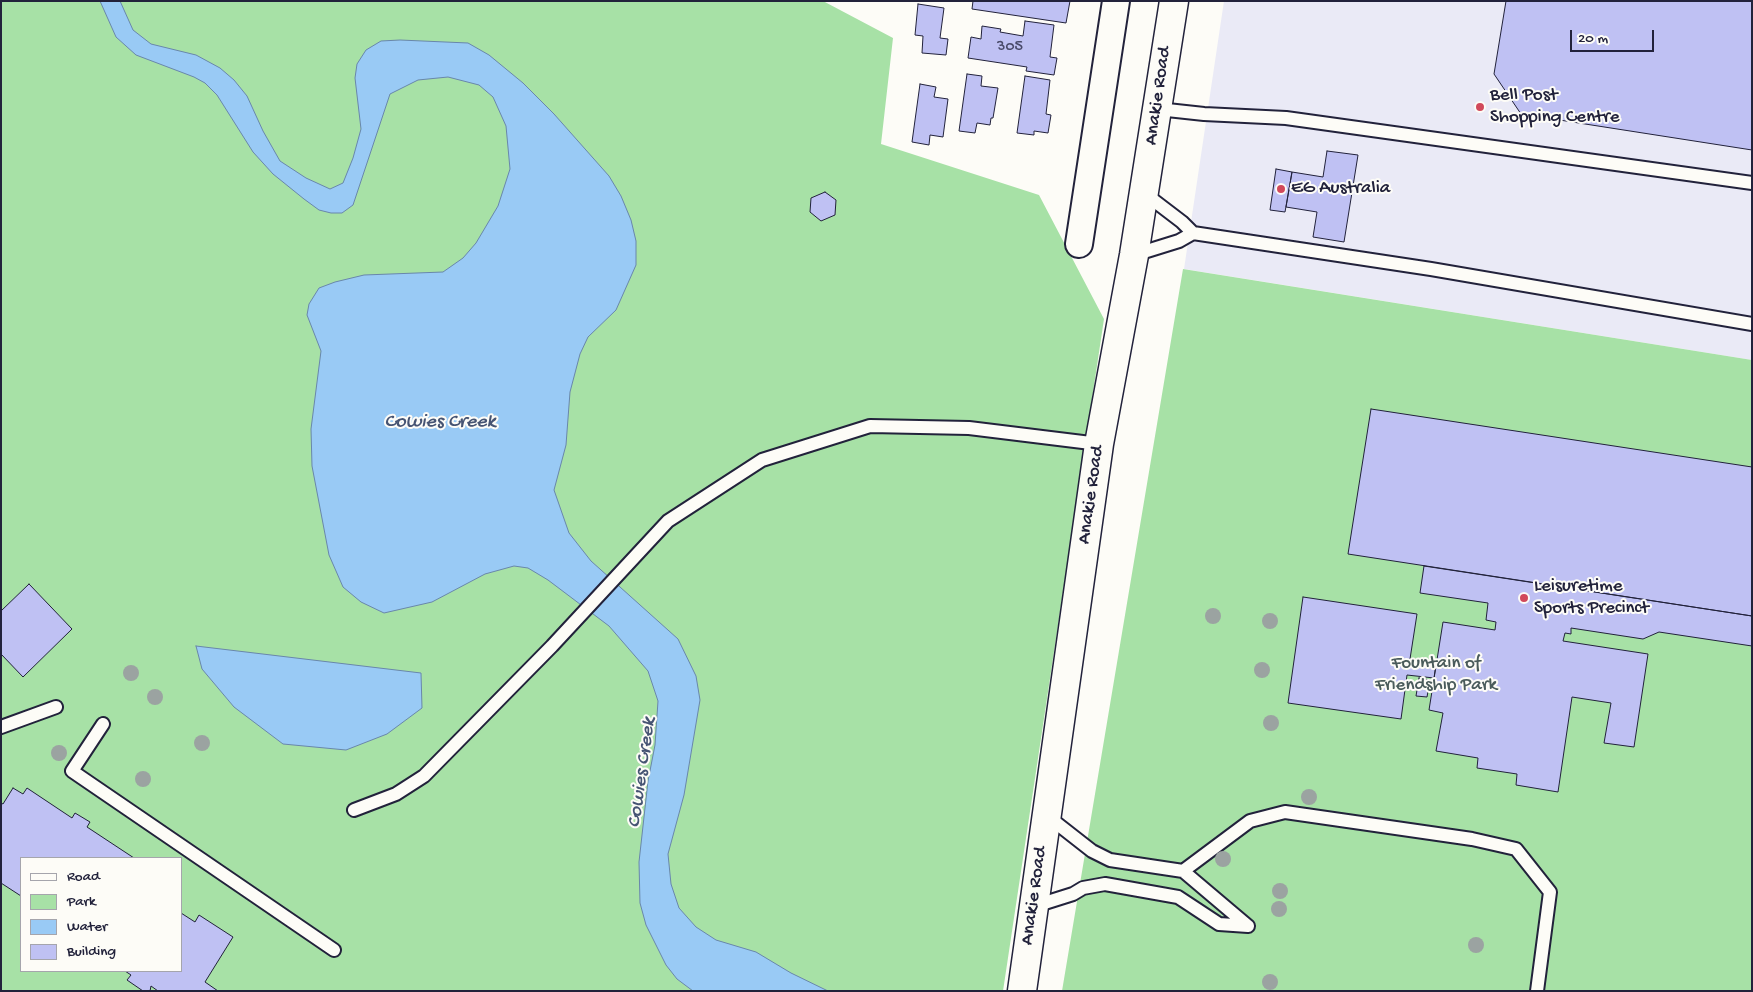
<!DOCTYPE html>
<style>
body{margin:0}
#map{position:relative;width:1753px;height:992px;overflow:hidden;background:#fdfcf7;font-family:"Gochi Hand",sans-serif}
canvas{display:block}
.frame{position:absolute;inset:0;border:2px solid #22223b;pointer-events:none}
.legend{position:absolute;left:20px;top:857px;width:162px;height:115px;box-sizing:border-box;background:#fdfcf7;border:1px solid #a5a5ac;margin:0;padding:6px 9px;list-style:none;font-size:15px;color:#22223b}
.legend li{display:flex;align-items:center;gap:10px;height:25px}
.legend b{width:25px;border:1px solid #a5a5ac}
.scale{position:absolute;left:1570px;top:30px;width:84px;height:22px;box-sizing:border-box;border:2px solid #22223b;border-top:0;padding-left:6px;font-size:15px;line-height:18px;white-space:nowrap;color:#22223b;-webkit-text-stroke:4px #fdfcf7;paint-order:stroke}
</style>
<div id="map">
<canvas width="1753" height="992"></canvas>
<div class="frame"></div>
<ul class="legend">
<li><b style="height:6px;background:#fdfcf7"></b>Road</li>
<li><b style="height:14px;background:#a7e1a6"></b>Park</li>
<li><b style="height:14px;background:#99caf5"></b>Water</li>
<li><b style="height:14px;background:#bfc1f3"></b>Building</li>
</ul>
<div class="scale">20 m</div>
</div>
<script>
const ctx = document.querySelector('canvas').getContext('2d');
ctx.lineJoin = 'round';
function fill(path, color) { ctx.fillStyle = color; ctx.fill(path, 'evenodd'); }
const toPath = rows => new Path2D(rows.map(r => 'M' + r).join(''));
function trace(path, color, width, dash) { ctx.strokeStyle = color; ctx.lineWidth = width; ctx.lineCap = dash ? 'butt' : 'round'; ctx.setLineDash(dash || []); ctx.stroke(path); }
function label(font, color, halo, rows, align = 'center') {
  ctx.font = font + ' "Gochi Hand",sans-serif'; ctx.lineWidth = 4; ctx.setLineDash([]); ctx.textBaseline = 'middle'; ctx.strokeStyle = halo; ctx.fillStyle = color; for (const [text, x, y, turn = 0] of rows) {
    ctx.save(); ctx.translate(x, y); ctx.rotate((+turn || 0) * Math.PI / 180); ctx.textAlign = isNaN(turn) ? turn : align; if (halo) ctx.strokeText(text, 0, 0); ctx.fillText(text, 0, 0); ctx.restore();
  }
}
fill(toPath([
 [1224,1,1752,1,1752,360,1184,269]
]), '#eaeaf6');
fill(toPath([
 [1,1,823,1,893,38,881,144,1039,195,1104,319,1003,991,1,991],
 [21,858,181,858,181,971,21,971],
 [1183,269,1752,360,1752,991,1062,991]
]), '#a7e1a6');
const water = toPath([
 [100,1,120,1,133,30,151,44,196,55,220,68,234,80,247,96,263,131,280,161,306,178,330,189,343,183,353,158,361,129,355,78,357,64,366,50,381,41,400,40,468,43,489,55,523,83,554,114,609,176,621,196,631,220,636,241,636,265,616,310,588,337,580,354,570,392,566,445,554,490,569,533,591,561,678,639,696,676,700,700,684,795,668,854,671,884,679,908,696,927,716,940,756,952,791,973,828,991,693,991,677,979,666,965,646,925,640,903,639,862,648,781,655,745,658,701,648,671,609,626,548,580,528,568,514,566,485,574,432,602,384,613,361,602,343,587,329,555,312,466,311,429,321,351,307,315,309,304,319,288,335,282,364,275,443,272,463,258,476,243,498,206,510,169,506,126,493,97,479,85,448,77,418,80,390,94,353,205,342,213,331,213,319,210,304,199,273,174,253,152,217,95,205,83,194,77,136,55,116,37,100,1],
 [196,646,421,673,422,708,387,734,346,750,283,744,234,707,202,669,196,646]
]);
fill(water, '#99caf5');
trace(water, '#6987ab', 1);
const building = toPath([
 [973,1,1070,1,1066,23,972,9,973,1],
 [1506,1,1752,1,1752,150,1521,114,1494,74,1506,1],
 [918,4,944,8,940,38,948,39,946,55,922,53,923,36,915,35,918,4],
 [1025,21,1054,25,1050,57,1057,58,1054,75,1026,71,1027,67,968,58,971,37,981,39,982,26,1001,29,1000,32,1023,36,1025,21],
 [967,74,982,76,981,86,998,88,993,118,991,118,990,125,977,123,975,133,959,131,967,74],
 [1025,76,1050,80,1046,114,1051,115,1048,133,1034,131,1034,135,1017,133,1025,76],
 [920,84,936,87,934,97,948,99,943,137,930,135,929,145,912,142,920,84],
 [1327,151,1358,155,1344,242,1313,237,1317,212,1286,207,1292,172,1323,177,1327,151],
 [1276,169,1292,172,1285,212,1270,210,1276,169],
 [825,192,836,200,835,215,821,221,810,212,811,198,825,192],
 [1371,409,1752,467,1752,616,1348,554,1371,409],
 [1424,566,1752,616,1752,646,1659,632,1643,639,1571,628,1571,634,1565,633,1563,641,1648,654,1634,747,1604,743,1611,703,1572,697,1558,792,1516,785,1517,774,1477,768,1478,758,1436,751,1443,713,1429,710,1443,622,1495,630,1496,622,1486,620,1488,603,1420,593,1424,566],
 [29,584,72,629,23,677,1,654,1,611,29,584],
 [1303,597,1417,614,1410,659,1436,664,1434,678,1407,675,1401,719,1288,703,1303,597],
 [1419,678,1430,680,1427,697,1416,696,1419,678],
 [13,788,23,794,27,788,72,818,75,813,90,822,87,827,134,858,21,858,21,896,1,883,1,803,3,804,13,788],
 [181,913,195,922,199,915,233,937,205,982,218,991,158,991,151,986,150,991,143,991,127,980,131,975,125,971,181,971,181,913]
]);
fill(building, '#bfc1f3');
trace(building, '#22223b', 1);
const lane = toPath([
 [1158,109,1204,114,1286,118,1752,183],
 [1144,193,1182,222,1193,233],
 [1134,255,1179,241,1193,233,1431,269,1752,324],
 [103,724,72,771,334,950],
 [1,727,56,707],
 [354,810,396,794,424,776,552,646,668,521,762,460,870,426,969,428,1099,444],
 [1046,815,1092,851,1110,860,1183,871,1248,926],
 [1183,871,1250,821,1285,812,1472,839,1516,849,1550,892,1537,991],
 [1035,906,1073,894,1083,888,1105,884,1178,897,1219,924,1248,926]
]);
const street = toPath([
 [1079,244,1116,1]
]);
const secondary = toPath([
 [1022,991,1099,444,1134,255,1174,1]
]);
trace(lane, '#22223b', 16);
trace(street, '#22223b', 30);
trace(secondary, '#22223b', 31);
trace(lane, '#fdfcf7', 12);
trace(street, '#fdfcf7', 26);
trace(secondary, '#fdfcf7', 28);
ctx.fillStyle = '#9ba3a1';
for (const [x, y] of [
 [1213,616],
 [1270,621],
 [1262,670],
 [131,673],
 [155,697],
 [1271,723],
 [202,743],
 [59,753],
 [143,779],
 [1309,797],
 [1223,859],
 [1280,891],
 [1279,909],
 [1476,945],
 [1270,982]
]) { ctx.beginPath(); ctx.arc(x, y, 8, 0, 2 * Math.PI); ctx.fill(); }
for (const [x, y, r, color] of [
 [1480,107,5,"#d1495b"],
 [1281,189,5,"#d1495b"],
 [1524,598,5,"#d1495b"]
]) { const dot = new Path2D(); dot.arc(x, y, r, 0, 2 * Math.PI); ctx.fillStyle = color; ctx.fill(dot); trace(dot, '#fdfcf7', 2); }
label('16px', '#494a69', null, [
 ["305",1010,48]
]);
label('19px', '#22223b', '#fdfcf7', [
 ["Anakie Road",1159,96,-82],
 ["Anakie Road",1092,495,-82],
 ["Anakie Road",1035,896,-82]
]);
label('19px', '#22223b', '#fdfcf7', [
 ["Bell Post",1490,96],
 ["Shopping Centre",1490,118],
 ["EG Australia",1291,189],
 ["Leisuretime",1534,587],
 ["Sports Precinct",1534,609]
], 'left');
label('19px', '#4a5b5b', '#fdfcf7', [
 ["Fountain of",1436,664],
 ["Friendship Park",1436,686]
]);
label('italic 20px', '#465473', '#fdfcf7', [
 ["Cowies Creek",440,423],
 ["Cowies Creek",643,773,-82]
]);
</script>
